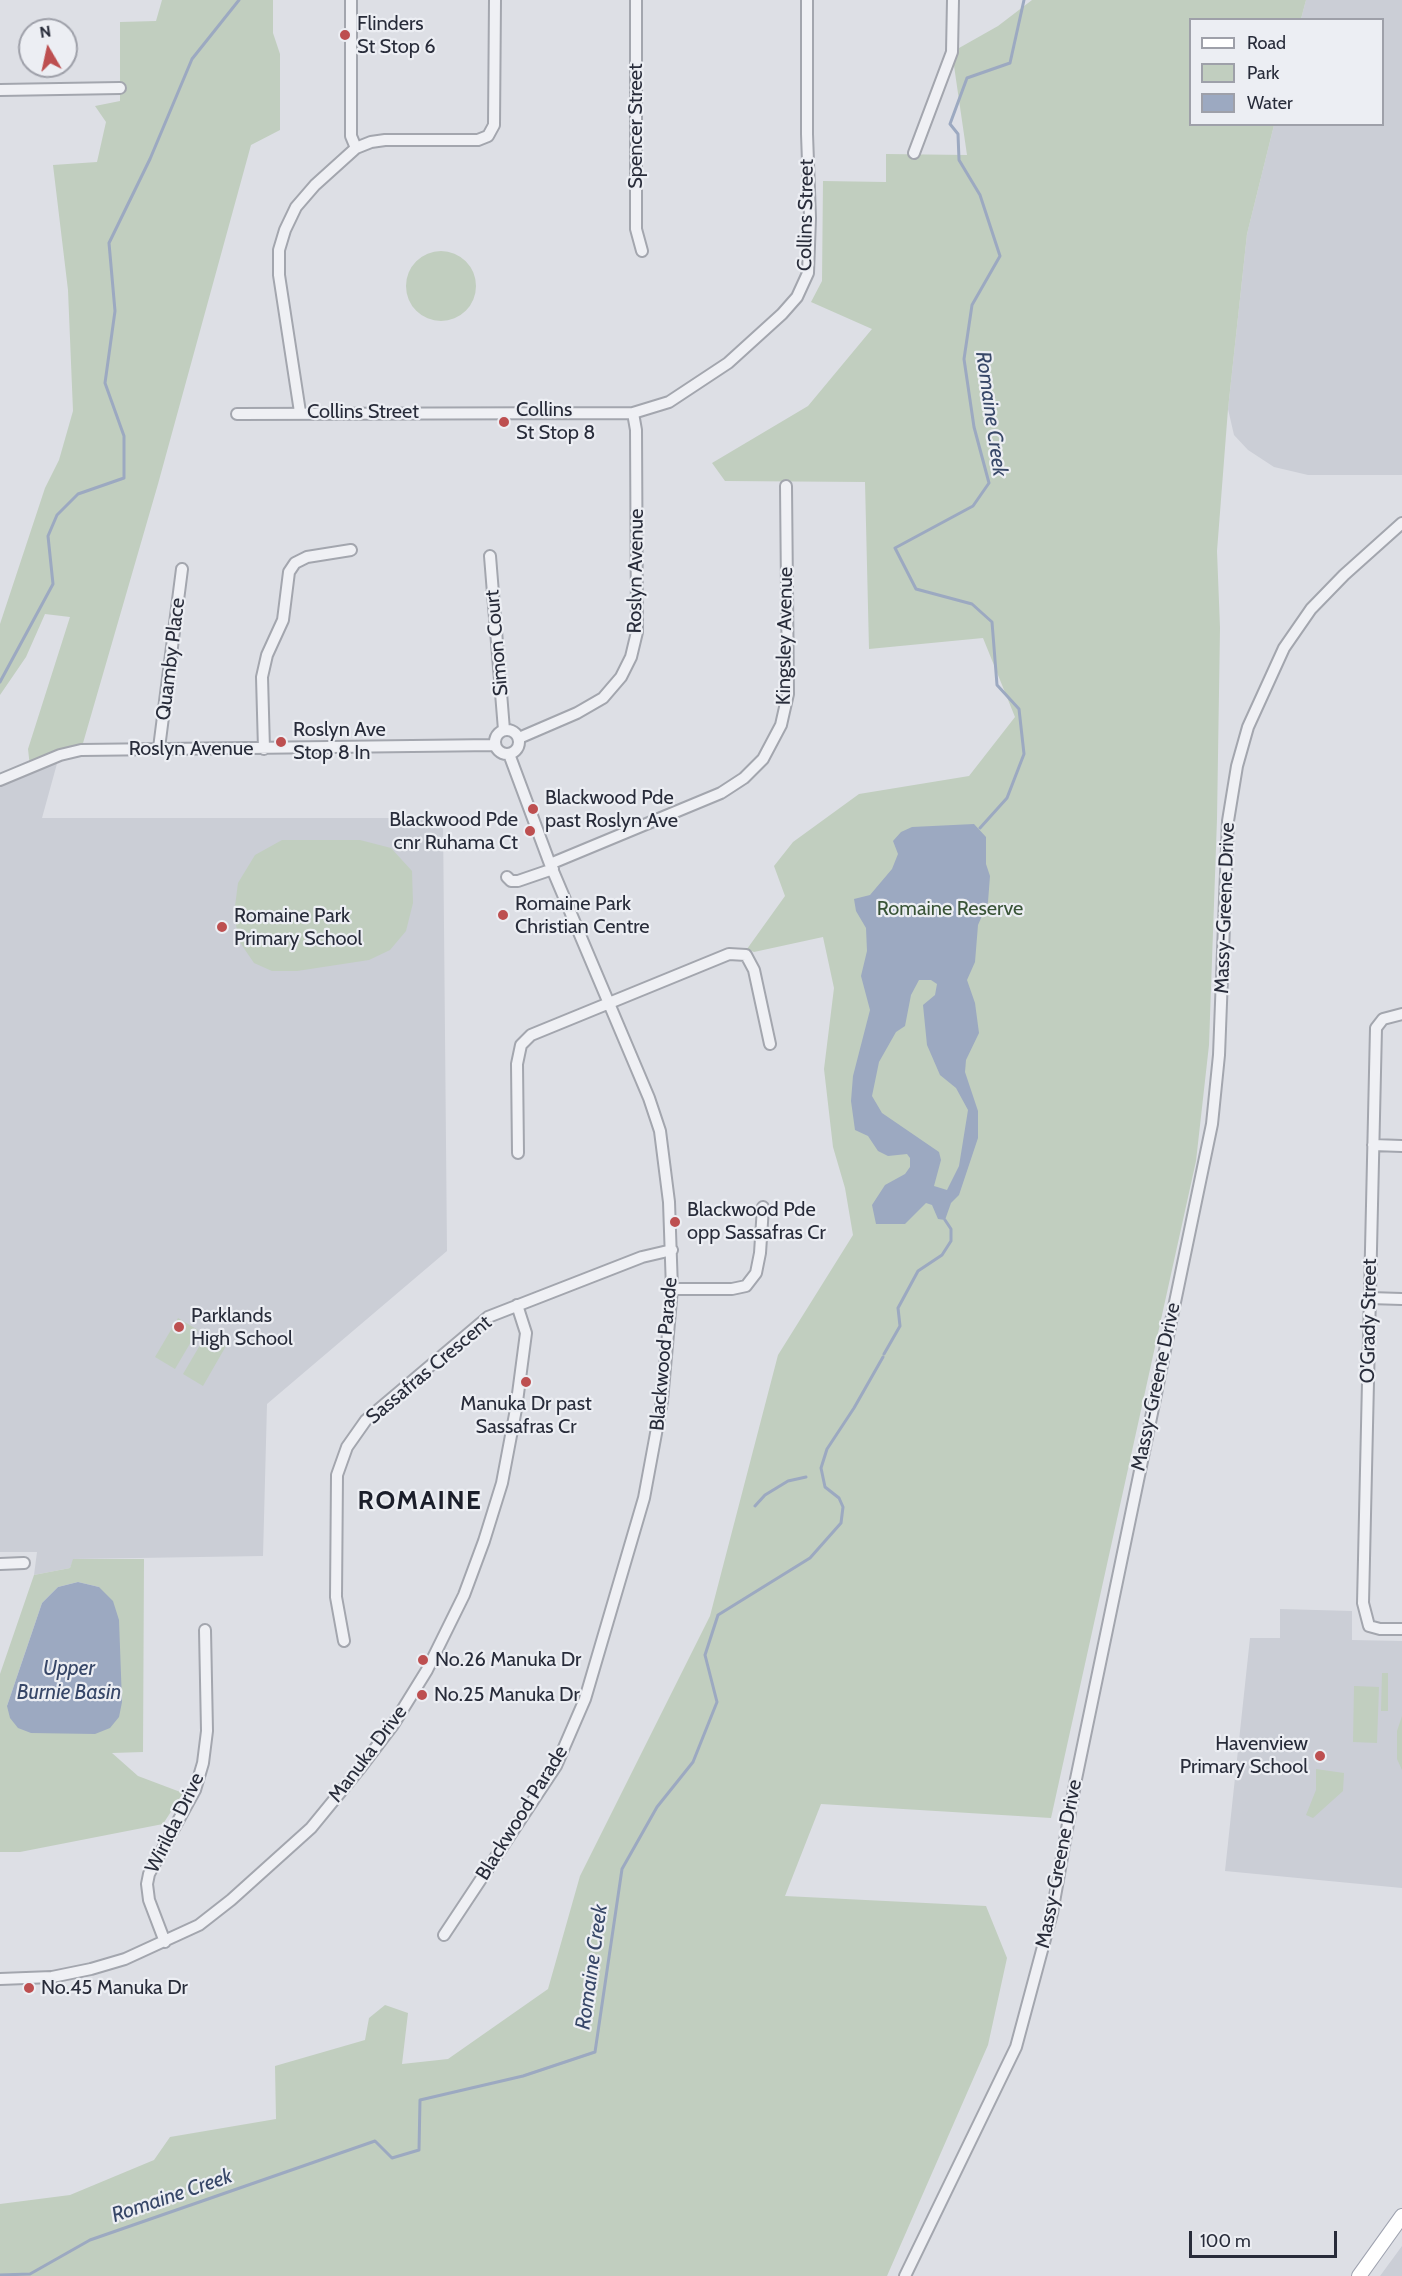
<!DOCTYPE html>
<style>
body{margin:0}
#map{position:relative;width:1402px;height:2276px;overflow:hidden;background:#dddfe5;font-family:Cabin,sans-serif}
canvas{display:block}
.legend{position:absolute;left:1189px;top:18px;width:195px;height:108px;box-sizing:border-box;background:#eceef3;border:2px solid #9ea0a9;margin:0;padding:8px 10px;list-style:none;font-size:18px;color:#282c3a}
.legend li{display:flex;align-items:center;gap:12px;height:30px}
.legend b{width:30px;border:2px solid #9ea0a9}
.north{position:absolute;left:18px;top:18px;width:60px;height:60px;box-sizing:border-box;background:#eceef3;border:2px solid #9ea0a9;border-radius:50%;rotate:351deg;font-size:16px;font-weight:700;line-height:24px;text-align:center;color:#282c3a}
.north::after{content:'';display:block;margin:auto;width:21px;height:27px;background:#bd4f50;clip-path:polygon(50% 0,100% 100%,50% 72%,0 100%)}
.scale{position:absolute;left:1189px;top:2231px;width:148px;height:27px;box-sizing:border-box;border:3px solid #282c3a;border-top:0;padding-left:8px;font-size:18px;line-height:21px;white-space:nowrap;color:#282c3a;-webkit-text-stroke:4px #eceef3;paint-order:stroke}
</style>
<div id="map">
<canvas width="1402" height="2276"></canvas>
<ul class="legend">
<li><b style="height:8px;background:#fff"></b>Road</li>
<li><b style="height:16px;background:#c1cebf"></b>Park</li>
<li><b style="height:16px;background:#9ca9c1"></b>Water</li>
</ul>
<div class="north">N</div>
<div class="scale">100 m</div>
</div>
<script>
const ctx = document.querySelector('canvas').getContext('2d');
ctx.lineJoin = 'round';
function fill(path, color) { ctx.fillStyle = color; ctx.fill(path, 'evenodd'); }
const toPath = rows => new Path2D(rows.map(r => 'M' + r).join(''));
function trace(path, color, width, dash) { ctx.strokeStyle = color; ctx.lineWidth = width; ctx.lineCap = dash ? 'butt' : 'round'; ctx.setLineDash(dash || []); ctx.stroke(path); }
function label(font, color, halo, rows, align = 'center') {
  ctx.font = font + ' Cabin,sans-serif'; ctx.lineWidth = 4.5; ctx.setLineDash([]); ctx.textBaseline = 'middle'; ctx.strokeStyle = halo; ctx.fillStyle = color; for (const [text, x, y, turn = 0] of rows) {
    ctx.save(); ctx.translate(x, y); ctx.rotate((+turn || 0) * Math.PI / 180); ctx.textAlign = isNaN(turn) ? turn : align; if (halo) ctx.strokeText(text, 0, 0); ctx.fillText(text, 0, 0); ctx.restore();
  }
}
fill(toPath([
 [1306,0,1402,0,1402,475,1308,475,1274,467,1248,450,1234,435,1228,409,1247,234,1274,125,1382,124,1382,20,1301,19],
 [58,760,42,818,443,818,447,1251,267,1404,263,1556,74,1559,70,1568,34,1575,37,1552,0,1552,0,785],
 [1280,1609,1352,1611,1352,1640,1402,1641,1402,1888,1225,1871,1250,1638,1280,1638],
 [1402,2246,1402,2276,1380,2276]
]), '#cbced6');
fill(toPath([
 [162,0,273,0,273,33,280,54,280,130,251,145,158,484,81,750,30,767,28,749,70,617,45,614,26,657,0,695,0,624,45,488,59,460,73,411,68,290,53,165,97,162,106,122,95,106,120,101,120,22,156,21],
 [1032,0,1306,0,1301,19,1190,20,1190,124,1274,125,1247,234,1228,409,1217,551,1220,628,1217,819,1209,1045,1196,1161,1051,1818,821,1804,785,1896,986,1906,1007,1958,988,2045,887,2276,0,2276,0,2204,70,2195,154,2160,170,2137,276,2119,275,2066,365,2040,369,2018,385,2005,408,2013,402,2064,448,2059,548,1989,580,1876,710,1616,778,1355,853,1235,845,1188,833,1147,824,1069,834,988,823,937,754,952,747,949,785,896,774,866,793,842,859,794,969,776,1015,717,983,638,869,649,865,482,725,481,712,463,808,406,872,329,811,302,822,281,823,181,886,182,886,154,967,155,952,52,998,26],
 '406 286a35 35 0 1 1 70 0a35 35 0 1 1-70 0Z',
 [282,840,360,840,391,848,412,871,413,903,406,931,390,950,369,960,297,971,272,971,254,963,239,941,234,914,238,883,255,855],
 [178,1318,198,1330,175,1369,155,1357],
 [206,1335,226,1346,203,1386,183,1374],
 [73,1559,144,1559,143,1752,112,1753,138,1776,183,1793,163,1824,20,1852,0,1852,0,1674,34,1575,70,1568],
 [78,1582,99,1587,7,1706,42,1603,58,1587],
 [1382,1673,1388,1673,1388,1711,1381,1711],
 [1354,1686,1379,1687,1377,1743,1353,1742],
 [1402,1716,1402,1770,1397,1759,1397,1731],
 [1316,1769,1344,1773,1343,1791,1313,1818,1306,1815,1316,1790]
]), '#c1cebf');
fill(toPath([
 [974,824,986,837,986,864,990,876,988,902,978,925,975,962,967,980,975,1003,979,1033,966,1060,965,1072,978,1111,978,1138,959,1195,951,1203,945,1220,938,1219,932,1205,926,1203,905,1224,876,1224,872,1205,885,1185,905,1174,910,1167,910,1158,907,1154,888,1156,878,1151,868,1136,855,1130,851,1101,853,1076,870,1010,861,976,867,951,866,928,856,911,854,899,870,895,892,869,898,854,893,841,901,832,912,827],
 [931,980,937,984,935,995,923,1005,927,1045,940,1075,956,1088,968,1110,959,1166,947,1190,934,1186,941,1160,939,1152,882,1113,872,1096,879,1062,896,1032,905,1026,911,995,919,980],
 [78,1582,99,1587,113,1601,119,1620,122,1702,119,1717,110,1728,95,1734,31,1733,18,1728,10,1718,7,1706,42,1603,58,1587]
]), '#9ca9c1');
trace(toPath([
 [0,682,53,584,48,536,57,515,78,494,124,478,124,436,105,383,115,311,109,243,150,159,192,59,239,0],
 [980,828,1007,798,1024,754,1019,709,997,685,992,622,972,604,916,589,895,548,973,506,989,483,974,427,964,359,972,305,1000,256,980,195,959,160,958,134,950,124,967,78,1010,63,1024,0],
 [884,1354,900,1326,898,1308,918,1271,942,1255,951,1241,951,1229,945,1220],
 [755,1506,765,1495,788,1481,806,1477],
 [0,2275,30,2274,90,2240,375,2141,392,2158,419,2150,420,2100,523,2076,595,2052,622,1869,657,1807,693,1762,717,1702,705,1655,718,1615,810,1558,841,1523,843,1507,839,1498,825,1487,821,1468,827,1449,854,1408,883,1357]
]), '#9ca9c1', 3);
const minor = toPath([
 [636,0,636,229,642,251],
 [0,90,120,88],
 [356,148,371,142,385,140,478,140,488,136,494,125,495,0],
 [914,153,952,52,953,0],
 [300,412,279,275,279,250,285,230,296,207,315,185,356,148,351,136,351,0],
 [237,414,633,413,669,402,728,363,782,314,797,297,808,273,810,218,807,134,807,0],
 [490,556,504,730],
 '495 742a12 12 0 1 1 24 0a12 12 0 1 1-24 0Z',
 [519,738,577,713,603,698,621,677,631,657,637,632,636,430,633,413],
 [159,748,182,569],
 [264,749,262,677,267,655,283,620,289,572,295,563,307,557,351,550],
 [0,780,60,755,81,750,495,745],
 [550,864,721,793,744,778,763,759,781,725,788,694,786,486],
 [507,877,511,881,518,881,553,869],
 [1402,1014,1383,1019,1376,1028,1363,1603,1369,1626,1380,1629,1402,1629],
 [1373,1145,1402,1146],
 [518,1153,517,1064,521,1045,531,1035,729,954,746,955,754,970,770,1044],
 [672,1289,732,1289,746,1286,756,1273,760,1253,763,1207],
 [1369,1298,1402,1299],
 [0,1564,24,1563],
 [344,1641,336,1597,337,1475,347,1447,366,1420,488,1317,642,1257,672,1250],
 [444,1935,556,1766,585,1699,644,1498,662,1401,672,1289,669,1202,660,1131,649,1098,550,864,509,754],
 [165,1942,149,1900,147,1884,149,1874,195,1790,203,1763,207,1731,205,1630],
 [0,1979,52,1977,91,1969,125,1959,199,1925,231,1900,311,1828,361,1767,393,1725,427,1670,464,1595,484,1541,502,1483,516,1409,526,1333,517,1305],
 [905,2276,1016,2047,1052,1913,1076,1779,1212,1124,1219,1055,1228,821,1237,766,1248,727,1284,648,1311,609,1344,575,1402,523]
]);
const major = toPath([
 [1359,2276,1402,2216]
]);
trace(minor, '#a3a6ae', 14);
trace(major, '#9ea2af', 16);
trace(minor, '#eff0f4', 10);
trace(major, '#fff', 14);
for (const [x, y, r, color] of [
 [345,35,6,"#bd4f50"],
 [504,422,6,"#bd4f50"],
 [281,742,6,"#bd4f50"],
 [533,809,6,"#bd4f50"],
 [530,831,6,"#bd4f50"],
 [503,915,6,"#bd4f50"],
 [222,927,6,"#bd4f50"],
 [675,1222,6,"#bd4f50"],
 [179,1327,6,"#bd4f50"],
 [526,1382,6,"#bd4f50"],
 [423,1660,6,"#bd4f50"],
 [422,1695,6,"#bd4f50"],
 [1320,1756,6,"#bd4f50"],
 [29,1988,6,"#bd4f50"]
]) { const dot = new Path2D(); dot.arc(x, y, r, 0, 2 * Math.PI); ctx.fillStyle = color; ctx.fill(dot); trace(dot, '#eceef3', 2); }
label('20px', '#282c3a', '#eceef3', [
 ["Flinders",357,24],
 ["St Stop 6",357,47],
 ["Collins",516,410],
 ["St Stop 8",516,433],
 ["Roslyn Ave",293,730],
 ["Stop 8 In",293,753],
 ["Blackwood Pde",545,798],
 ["past Roslyn Ave",545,821],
 ["Blackwood Pde",518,820,"right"],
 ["cnr Ruhama Ct",518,843,"right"],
 ["Romaine Park",515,904],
 ["Christian Centre",515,927],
 ["Romaine Park",234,916],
 ["Primary School",234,939],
 ["Blackwood Pde",687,1210],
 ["opp Sassafras Cr",687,1233],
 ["Parklands",191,1316],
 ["High School",191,1339],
 ["Manuka Dr past",526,1404,"center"],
 ["Sassafras Cr",526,1427,"center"],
 ["No.26 Manuka Dr",435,1660],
 ["No.25 Manuka Dr",434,1695],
 ["Havenview",1308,1744,"right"],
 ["Primary School",1308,1767,"right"],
 ["No.45 Manuka Dr",41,1988]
], 'left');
label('20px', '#282c3a', '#eceef3', [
 ["Spencer Street",636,126,-90],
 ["Collins Street",806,215,-89],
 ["Collins Street",363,412],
 ["Roslyn Avenue",636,571,-89],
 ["Kingsley Avenue",785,636,-89],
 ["Simon Court",497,643,-95],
 ["Quamby Place",171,659,-83],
 ["Roslyn Avenue",191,749],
 ["Massy-Greene Drive",1225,908,-88],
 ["O'Grady Street",1369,1321,-89],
 ["Blackwood Parade",664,1354,-85],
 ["Sassafras Crescent",429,1370,-40],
 ["Massy-Greene Drive",1156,1387,-78],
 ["Manuka Drive",368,1754,-53],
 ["Blackwood Parade",522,1813,-58],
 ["Wirilda Drive",175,1823,-64],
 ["Massy-Greene Drive",1059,1864,-79]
]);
label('20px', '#395437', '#eceef3', [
 ["Romaine Reserve",950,909]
]);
label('italic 21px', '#374768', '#eceef3', [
 ["Romaine Creek",991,414,82],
 ["Upper",69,1669],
 ["Burnie Basin",69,1693],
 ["Romaine Creek",592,1967,-82],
 ["Romaine Creek",172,2196,-19]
]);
ctx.letterSpacing = '1.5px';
label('bold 26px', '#1b1e2a', '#eceef3', [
 ["ROMAINE",420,1501]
]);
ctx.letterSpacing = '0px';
</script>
